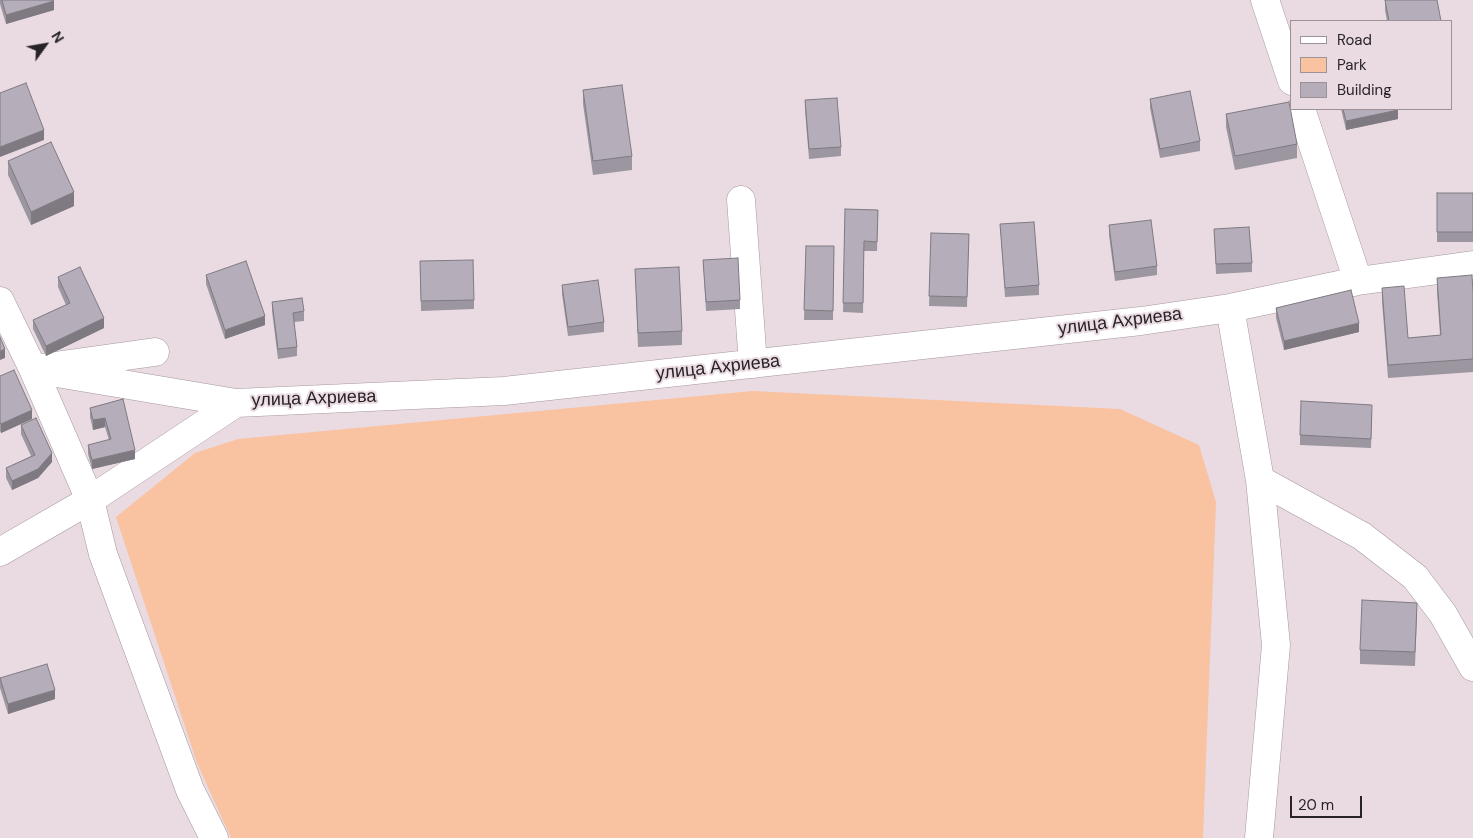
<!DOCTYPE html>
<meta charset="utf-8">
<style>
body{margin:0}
#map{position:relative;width:1473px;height:838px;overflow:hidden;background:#eadbe3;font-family:"DM Sans",sans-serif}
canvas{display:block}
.legend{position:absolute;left:1290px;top:20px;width:162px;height:90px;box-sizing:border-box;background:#eadbe3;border:1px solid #9c9197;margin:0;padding:6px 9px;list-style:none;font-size:15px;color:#282326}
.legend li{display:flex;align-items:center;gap:10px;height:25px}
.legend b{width:25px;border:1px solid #9c9197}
.north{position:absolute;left:20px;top:20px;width:50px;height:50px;-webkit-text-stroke:4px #eadbe3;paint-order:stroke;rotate:58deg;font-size:14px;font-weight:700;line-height:20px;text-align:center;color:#282326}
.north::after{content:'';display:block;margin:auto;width:18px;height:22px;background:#282326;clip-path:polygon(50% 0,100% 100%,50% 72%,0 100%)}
.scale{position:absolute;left:1290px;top:796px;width:72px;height:22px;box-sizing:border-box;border:2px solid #282326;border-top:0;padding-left:6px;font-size:15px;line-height:18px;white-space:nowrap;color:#282326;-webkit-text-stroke:4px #eadbe3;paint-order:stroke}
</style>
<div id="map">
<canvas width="1473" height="838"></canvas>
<ul class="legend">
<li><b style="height:6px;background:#fff"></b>Road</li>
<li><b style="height:14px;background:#f9c2a1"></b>Park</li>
<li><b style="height:14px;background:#b5aeba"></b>Building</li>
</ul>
<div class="north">N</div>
<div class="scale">20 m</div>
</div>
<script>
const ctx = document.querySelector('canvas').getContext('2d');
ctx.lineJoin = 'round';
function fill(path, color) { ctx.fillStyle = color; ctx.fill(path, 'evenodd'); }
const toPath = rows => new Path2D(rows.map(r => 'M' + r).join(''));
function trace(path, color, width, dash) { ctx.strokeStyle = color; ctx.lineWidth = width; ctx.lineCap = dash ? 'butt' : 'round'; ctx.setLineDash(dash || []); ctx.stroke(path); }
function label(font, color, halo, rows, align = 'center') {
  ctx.font = font + ' "DM Sans",sans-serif'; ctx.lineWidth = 4; ctx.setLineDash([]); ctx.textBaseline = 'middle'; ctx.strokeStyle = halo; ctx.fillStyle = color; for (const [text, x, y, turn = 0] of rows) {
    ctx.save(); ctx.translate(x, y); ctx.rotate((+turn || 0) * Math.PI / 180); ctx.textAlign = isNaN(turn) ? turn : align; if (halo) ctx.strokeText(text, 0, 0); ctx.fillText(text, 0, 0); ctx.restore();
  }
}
fill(toPath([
 [753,391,1120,409,1199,445,1216,502,1203,838,231,838,197,763,116,517,195,453,238,439]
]), '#f9c2a1');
const minor = toPath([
 [1265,0,1292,81],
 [1301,109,1358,281],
 [741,200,753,364],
 [0,301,33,369,236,403],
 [1230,308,1260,480,1362,536,1415,577,1443,614,1473,667],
 [155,352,33,369,90,500,103,554,190,790,214,838],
 [0,552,90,500,236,403,504,391,1141,321,1230,308,1358,281,1473,265],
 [1259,838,1276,645,1260,480]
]);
trace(minor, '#a5979e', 29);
trace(minor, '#fff', 28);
fill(toPath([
 [0,0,53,0,54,10,6,24,0,4],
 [1385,0,1441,21,1387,21,1385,10],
 [583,90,632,156,632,170,593,175,583,104],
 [1150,99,1200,141,1200,151,1160,158,1150,108],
 [805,100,841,147,841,156,809,159,805,110],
 [1341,109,1398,109,1398,119,1346,130],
 [1226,114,1297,144,1297,158,1235,170,1226,127],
 [8,161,74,206,31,225,8,175],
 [1437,193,1473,193,1473,242,1437,242],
 [845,209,878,210,877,251,864,251,863,313,843,312],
 [1000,224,1039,285,1039,295,1005,297],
 [1109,225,1157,266,1157,275,1115,281,1109,235],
 [1214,229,1252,263,1252,272,1216,274],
 [931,233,969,234,967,307,929,306],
 [806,246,834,246,833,320,804,320],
 [703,260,740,300,740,309,706,311],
 [420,261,474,300,474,309,421,311],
 [635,269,682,331,682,345,638,347],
 [206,275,265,325,225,339,206,284],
 [58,277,104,328,46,356,33,329,33,320,66,305,58,287],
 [1437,278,1473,293,1473,372,1388,378,1382,301,1382,288,1408,338,1440,335,1437,292],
 [562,285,604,322,604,332,568,336,562,294],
 [272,302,304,311,304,321,294,322,297,347,297,356,278,359,272,311],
 [1276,308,1359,332,1284,350,1276,318],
 [0,376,32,419,1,433,0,431],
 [123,399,135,459,92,469,88,454,88,445,109,440,105,427,93,430,90,417,90,408],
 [1372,414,1371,448,1300,445,1300,435],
 [21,425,52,462,38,478,12,490,6,478,6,468,31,456,21,434],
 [1417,616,1415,666,1360,664,1360,650],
 [0,678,55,699,8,714,0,688]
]), '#9c96a0');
fill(toPath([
 [54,1,54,10,6,24,6,15],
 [1398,110,1398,119,1346,130,1346,121],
 [44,130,44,140,0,157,0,147],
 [74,192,74,206,31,225,31,212],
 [265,316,265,325,225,339,225,330],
 [104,318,104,328,46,356,46,346],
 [1359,323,1359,332,1284,350,1284,341],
 [5,349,5,358,0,360,0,351],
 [32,410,32,419,1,433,1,424],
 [105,418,105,427,93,430,93,420],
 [135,450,135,459,92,469,92,460],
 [52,453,52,462,38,478,12,490,12,481],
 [55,690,55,699,8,714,8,704]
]), '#7f7a82');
const building = toPath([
 [2,0,53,0,54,1,6,15,2,0],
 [1385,0,1437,0,1441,21,1389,21,1385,0],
 [26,83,44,130,0,147,0,93,26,83],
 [622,85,632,156,593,161,583,90,622,85],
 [1190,91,1200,141,1160,149,1150,99,1190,91],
 [837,98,841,147,809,149,805,100,837,98],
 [1289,102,1297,144,1235,156,1226,114,1289,102],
 [1343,109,1398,109,1398,110,1346,121,1343,109],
 [51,142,74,192,31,212,8,161,51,142],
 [1437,193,1473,193,1473,232,1437,232,1437,193],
 [845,209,878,210,877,242,864,241,863,303,843,303,845,209],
 [1151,220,1157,266,1115,272,1109,225,1151,220],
 [1034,222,1039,285,1005,288,1000,224,1034,222],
 [1249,227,1252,263,1216,264,1214,229,1249,227],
 [931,233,969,234,967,297,929,296,931,233],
 [806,246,834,246,833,311,804,310,806,246],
 [738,258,740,300,706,302,703,260,738,258],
 [473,260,474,300,421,301,420,261,473,260],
 [246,261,265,316,225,330,206,275,246,261],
 [80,267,104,318,46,346,33,320,70,303,58,277,80,267],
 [679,267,682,331,638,333,635,269,679,267],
 [1472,275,1473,293,1473,359,1388,365,1382,288,1404,286,1408,338,1441,335,1437,278,1472,275],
 [598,280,604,322,568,327,562,285,598,280],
 [1351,290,1359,323,1284,341,1276,308,1351,290],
 [302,298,304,311,293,313,297,347,278,349,272,302,302,298],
 [0,337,5,349,0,351,0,337],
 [14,370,32,410,1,424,0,422,0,376,14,370],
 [123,399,135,450,92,460,88,445,111,439,105,418,93,420,90,408,123,399],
 [1301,401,1372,405,1371,439,1300,435,1301,401],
 [36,418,52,453,38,469,12,481,6,468,35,455,21,425,36,418],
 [1362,600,1417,603,1415,652,1360,650,1362,600],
 [47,664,55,690,8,704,0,678,47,664]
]);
fill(building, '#b5aeba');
trace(building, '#7f7a82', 1);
label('18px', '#282326', '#eadbe3', [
 ["улица Ахриева",1120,322,-7],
 ["улица Ахриева",718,368,-6],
 ["улица Ахриева",314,399,-2]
]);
</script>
